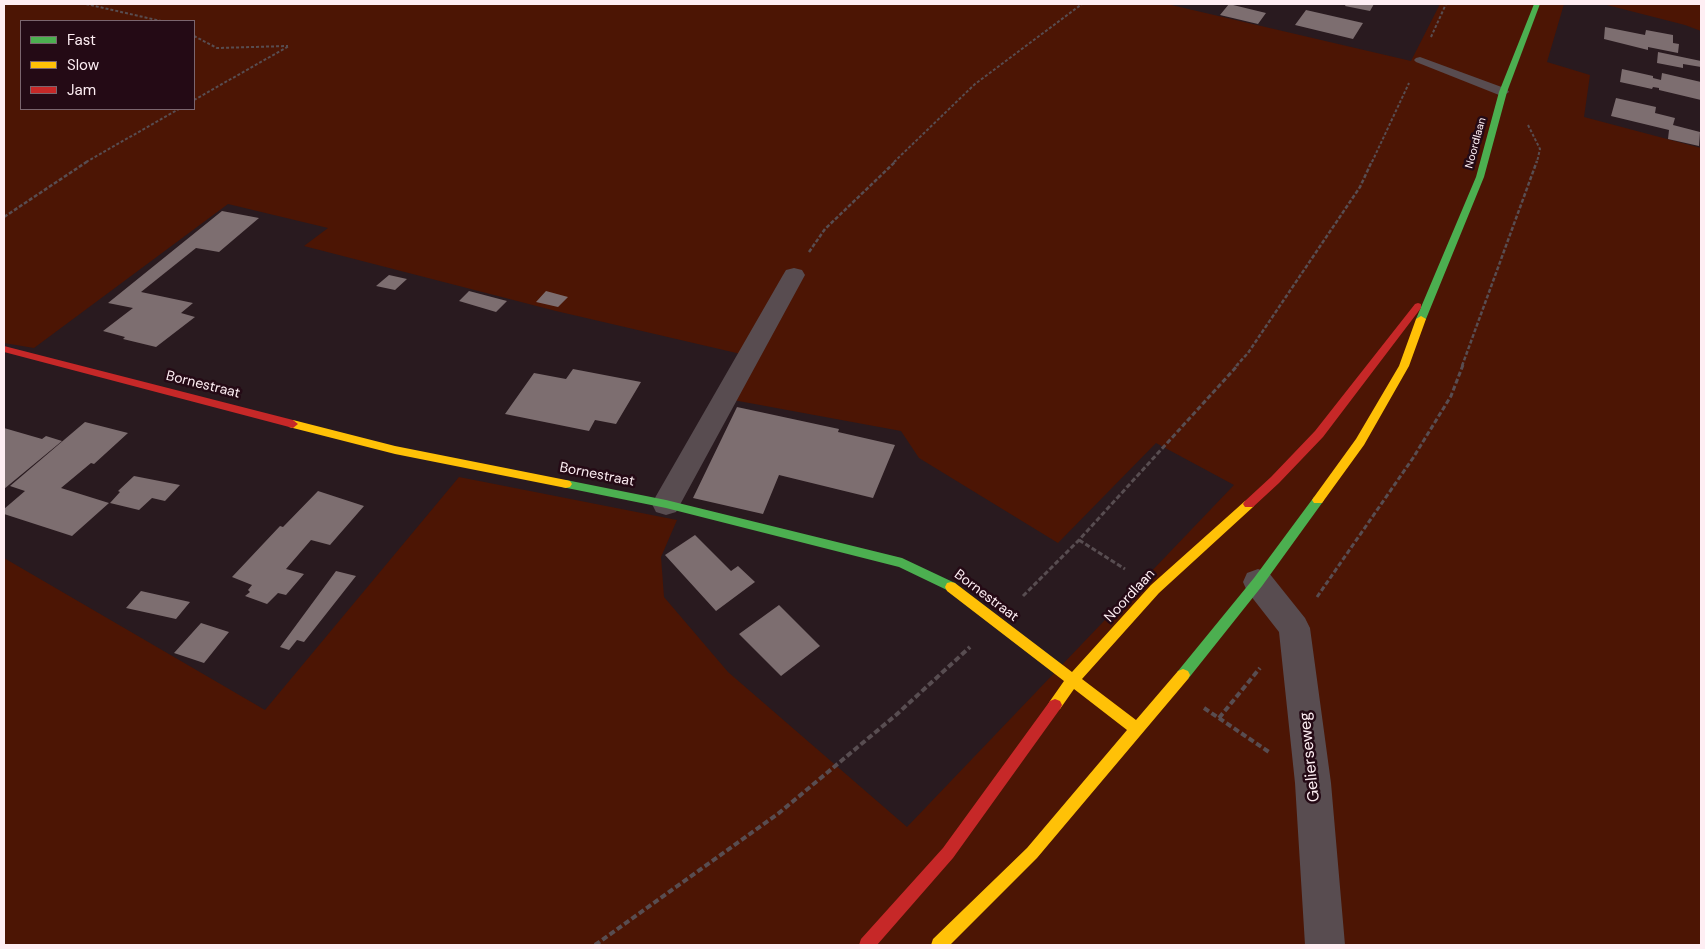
<!DOCTYPE html>
<style>
body{margin:0}
#map{position:relative;width:1705px;height:949px;overflow:hidden;background:#291a1f;font-family:"DM Sans",sans-serif}
canvas{display:block}
.frame{position:absolute;inset:0;border:5px solid #feeef3;pointer-events:none}
.legend{position:absolute;left:20px;top:20px;width:175px;height:90px;box-sizing:border-box;background:#240a15;border:1px solid #7b656e;margin:0;padding:6px 9px;list-style:none;font-size:15px;color:#feeef3}
.legend li{display:flex;align-items:center;gap:10px;height:25px}
.legend b{width:25px;border:1px solid #7b656e}
</style>
<div id="map">
<canvas width="1705" height="949"></canvas>
<div class="frame"></div>
<ul class="legend">
<li><b style="height:6px;background:#4caf50"></b>Fast</li>
<li><b style="height:6px;background:#ffc107"></b>Slow</li>
<li><b style="height:6px;background:#c62828"></b>Jam</li>
</ul>
</div>
<script>
const ctx = document.querySelector('canvas').getContext('2d');
ctx.lineJoin = 'round';
function fill(path, color) { ctx.fillStyle = color; ctx.fill(path, 'evenodd'); }
const toPath = rows => new Path2D(rows.map(r => 'M' + r).join(''));
function trace(path, color, width, dash) { ctx.strokeStyle = color; ctx.lineWidth = width; ctx.lineCap = dash ? 'butt' : 'round'; ctx.setLineDash(dash || []); ctx.stroke(path); }
function label(font, color, halo, rows, align = 'center') {
  ctx.font = font + ' "DM Sans",sans-serif'; ctx.lineWidth = 5; ctx.setLineDash([]); ctx.textBaseline = 'middle'; ctx.strokeStyle = halo; ctx.fillStyle = color; for (const [text, x, y, turn = 0] of rows) {
    ctx.save(); ctx.translate(x, y); ctx.rotate((+turn || 0) * Math.PI / 180); ctx.textAlign = isNaN(turn) ? turn : align; if (halo) ctx.strokeText(text, 0, 0); ctx.fillText(text, 0, 0); ctx.restore();
  }
}
fill(toPath([
 [4,4,1167,4,1411,61,1440,4,1564,4,1547,62,1590,75,1584,117,1701,148,1701,945,4,945,4,558,265,710,459,477,677,520,661,557,664,597,728,672,907,827,1234,485,1156,443,1058,543,919,458,901,431,733,400,758,358,556,311,304,246,328,228,228,204,34,348,4,343],
 [21,21,194,21,194,109,21,109],
 [1603,4,1701,4,1701,31,1685,25]
]), '#4c1504');
fill(toPath([
 [1229,4,1266,13,1258,24,1220,15],
 [1346,4,1374,4,1370,11,1345,6],
 [1306,10,1363,23,1353,39,1295,25],
 [1605,27,1645,35,1646,30,1673,35,1673,43,1679,44,1678,53,1648,47,1648,50,1604,39],
 [1658,52,1701,61,1701,67,1683,64,1683,68,1657,63],
 [1622,69,1653,76,1653,78,1661,80,1662,73,1701,82,1701,100,1659,90,1659,88,1653,87,1652,89,1620,82],
 [1616,98,1656,107,1655,113,1675,118,1673,125,1700,132,1699,146,1668,139,1669,130,1611,116],
 [222,211,259,218,219,252,196,248,141,292,193,303,181,313,195,317,156,347,123,339,125,337,103,331,133,308,108,303],
 [389,275,407,279,395,290,376,286],
 [469,291,507,301,496,312,459,301],
 [546,291,568,297,558,307,536,302],
 [573,369,641,382,616,424,595,420,589,431,505,414,534,373,566,379],
 [737,407,839,429,838,432,895,445,873,498,779,475,763,514,693,498],
 [85,422,128,433,94,464,91,463,61,488,109,503,72,536,4,514,4,509,25,491,10,486],
 [4,428,42,439,46,436,62,441,4,489],
 [134,476,180,485,165,501,152,498,139,510,110,503,120,492,118,491],
 [318,491,364,506,330,545,311,540,286,569,304,574,286,595,278,593,267,604,245,596,250,592,248,590,252,585,232,577,280,526,283,527],
 [695,535,731,571,738,566,755,582,716,611,665,555],
 [336,571,356,576,304,642,297,640,289,650,280,647],
 [141,591,190,602,176,619,126,608],
 [779,605,820,646,781,676,739,634],
 [201,623,229,632,204,663,174,653]
]), '#7d6e70');
trace(toPath([
 [86,4,161,21],
 [194,36,217,48,288,46],
 [1431,37,1446,4],
 [194,100,289,46],
 [1528,125,1540,149,1537,162],
 [86,162,179,109],
 [894,162,975,84,1082,4],
 [1372,162,1409,83]
]), '#584d51', 2, [3, 2]);
trace(toPath([
 [4,217,88,161],
 [809,252,825,229,896,161],
 [1236,366,1248,353,1360,187,1372,161],
 [1462,366,1537,161]
]), '#584d51', 2.5, [4, 2]);
trace(toPath([
 [1079,540,1125,569],
 [1023,596,1079,540,1238,365],
 [1317,597,1413,458,1451,396,1463,365]
]), '#584d51', 3, [5, 2.5]);
trace(toPath([
 [1204,708,1269,752],
 [1219,718,1260,668],
 [595,945,779,813,896,715,970,647]
]), '#584d51', 4, [6, 3]);
fill(toPath([
 [1420,57,1507,89,1509,92,1503,96,1499,95,1416,62,1414,60,1416,58,1420,57]
]), '#584c50');
fill(toPath([
 [794,268,802,270,805,275,676,512,666,515,656,512,652,504,656,496,783,275,786,270,794,268],
 [1258,569,1269,573,1305,618,1310,628,1331,783,1345,945,1305,945,1295,783,1279,632,1247,591,1243,582,1247,573,1258,569]
]), '#584c50');
fill(toPath([
 [1534,4,1540,4,1507,92,1484,177,1426,319,1424,321,1418,321,1416,319,1476,177,1499,92,1534,4],
 [566,480,666,500,902,558,955,583,957,587,955,591,951,592,899,567,666,508,562,487,560,484,562,481,566,480],
 [1318,496,1322,497,1324,500,1322,503,1262,586,1188,679,1183,681,1178,679,1176,675,1178,671,1254,578,1314,497,1318,496]
]), '#4caf50');
fill(toPath([
 [1421,316,1426,319,1409,366,1364,445,1322,503,1314,503,1312,500,1314,497,1356,439,1399,366,1416,319,1421,316],
 [293,420,395,446,566,480,570,481,572,484,570,487,566,488,395,454,289,427,288,424,293,420],
 [1249,500,1253,501,1255,504,1253,507,1159,593,1082,679,1136,720,1178,671,1183,669,1188,671,1190,675,1188,679,1037,858,950,945,931,945,933,939,1027,848,1127,730,1074,689,1060,709,1055,711,1050,709,1048,705,1050,701,1064,681,947,591,945,587,947,583,951,582,955,583,1072,672,1151,585,1245,501,1249,500]
]), '#ffc107');
fill(toPath([
 [1418,303,1421,304,1421,308,1323,437,1279,483,1253,507,1245,507,1243,504,1245,501,1271,477,1315,431,1415,304,1418,303],
 [4,346,293,420,298,424,293,428,4,352,4,346],
 [1055,699,1060,701,1062,705,1060,709,953,858,877,945,859,945,861,939,943,848,1050,701,1055,699]
]), '#c62828');
label('11px', '#feeef3', '#240a15', [
 ["Noordlaan",1476,143,-75]
]);
label('14px', '#feeef3', '#240a15', [
 ["Bornestraat",203,385,14],
 ["Bornestraat",597,475,11],
 ["Bornestraat",986,596,37],
 ["Noordlaan",1130,596,-47]
]);
label('16px', '#feeef3', '#240a15', [
 ["Gelierseweg",1310,757,-96]
]);
</script>
